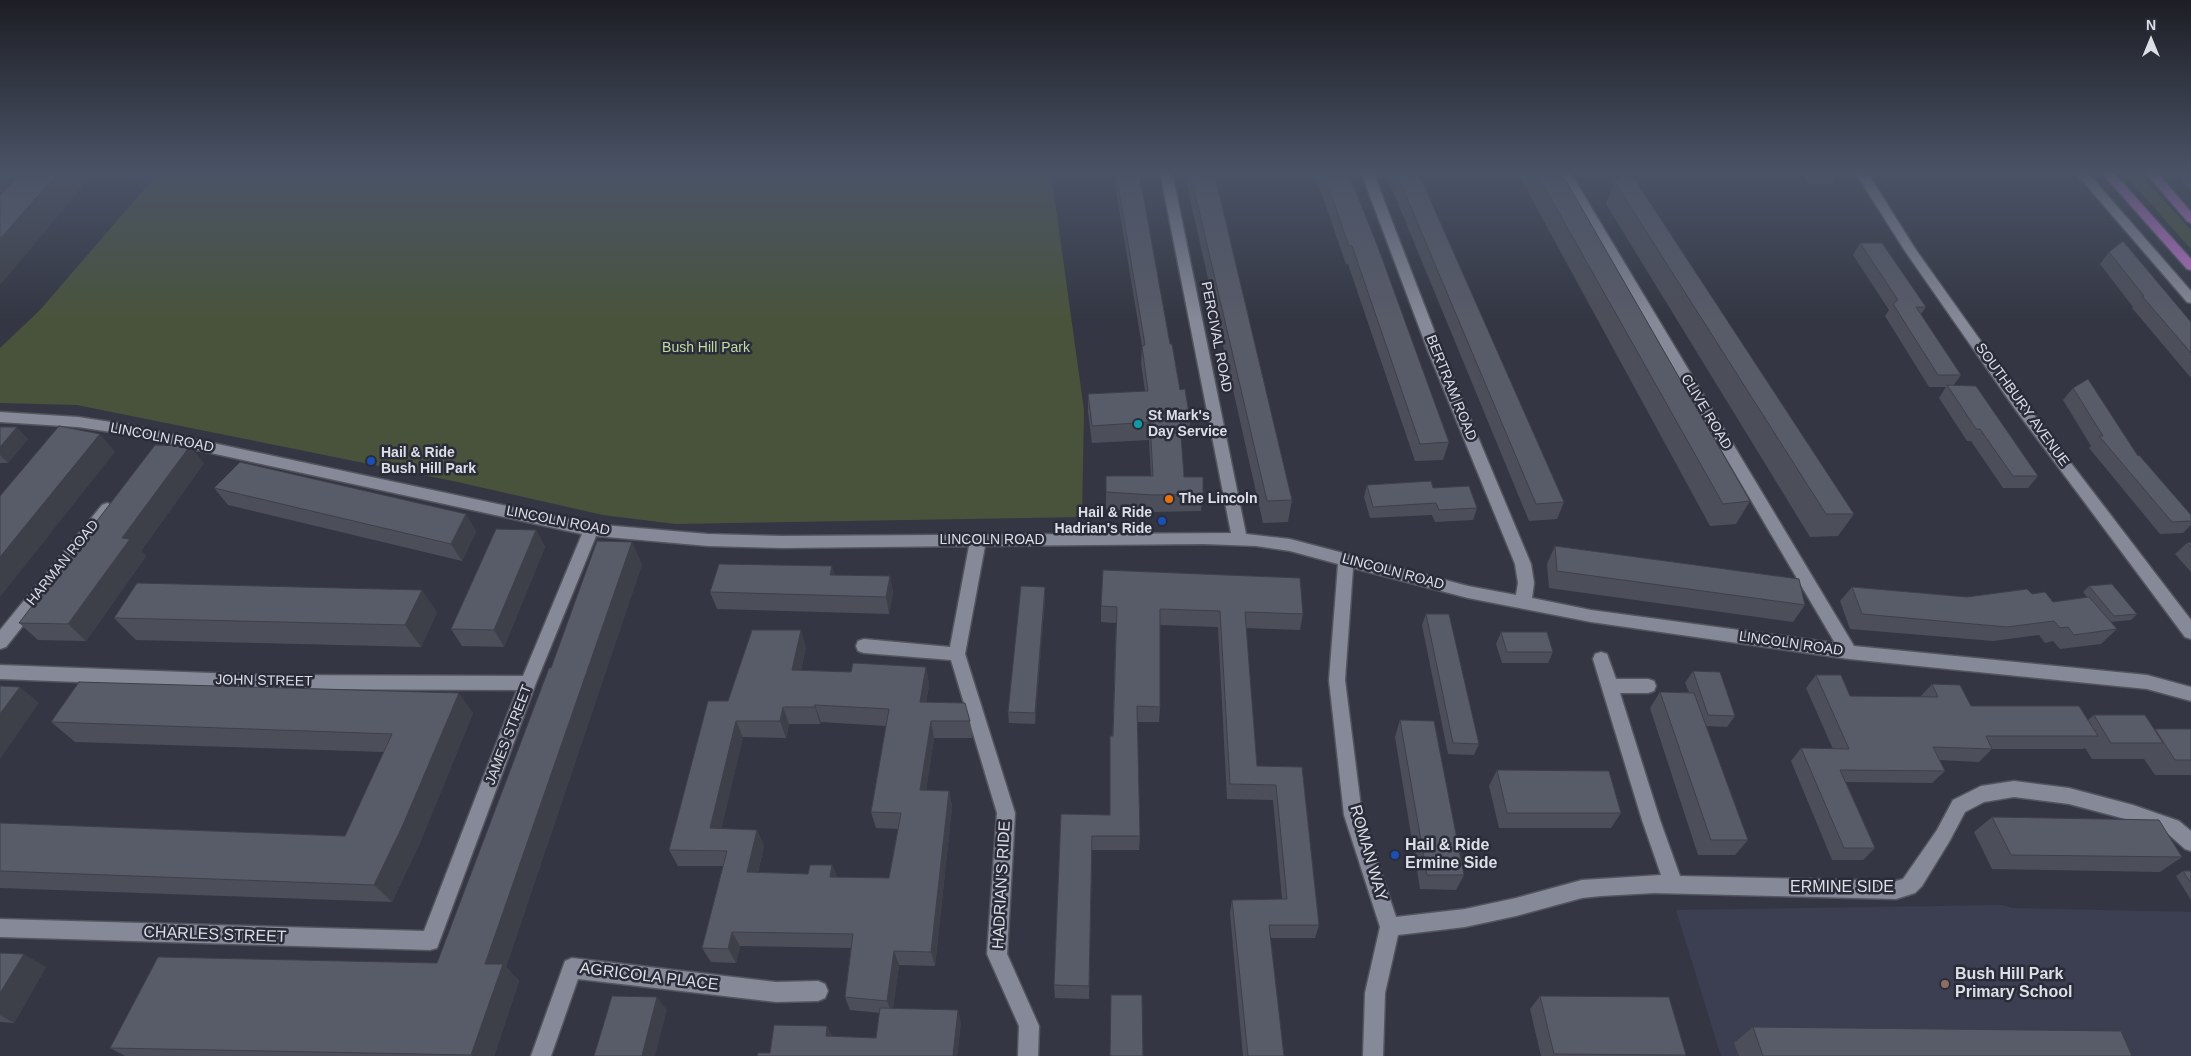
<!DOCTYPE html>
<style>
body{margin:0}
#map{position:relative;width:2191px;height:1056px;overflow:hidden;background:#343743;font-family:Arial,sans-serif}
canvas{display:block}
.north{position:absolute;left:2126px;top:15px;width:50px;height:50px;-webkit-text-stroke:4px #2a2d39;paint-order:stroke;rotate:0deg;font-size:14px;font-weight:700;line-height:20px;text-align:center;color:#dddfe7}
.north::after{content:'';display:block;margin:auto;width:18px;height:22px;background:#dddfe7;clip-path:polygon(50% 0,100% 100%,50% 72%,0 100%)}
</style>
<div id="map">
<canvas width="2191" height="1056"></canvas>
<div class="north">N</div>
</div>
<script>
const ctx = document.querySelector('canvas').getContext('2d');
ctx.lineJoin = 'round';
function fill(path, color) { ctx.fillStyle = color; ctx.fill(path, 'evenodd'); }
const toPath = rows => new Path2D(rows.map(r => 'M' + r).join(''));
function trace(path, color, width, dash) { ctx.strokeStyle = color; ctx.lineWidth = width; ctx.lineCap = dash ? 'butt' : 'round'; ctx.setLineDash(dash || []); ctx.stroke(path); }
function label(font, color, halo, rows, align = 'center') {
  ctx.font = font + ' Arial,sans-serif'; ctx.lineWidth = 5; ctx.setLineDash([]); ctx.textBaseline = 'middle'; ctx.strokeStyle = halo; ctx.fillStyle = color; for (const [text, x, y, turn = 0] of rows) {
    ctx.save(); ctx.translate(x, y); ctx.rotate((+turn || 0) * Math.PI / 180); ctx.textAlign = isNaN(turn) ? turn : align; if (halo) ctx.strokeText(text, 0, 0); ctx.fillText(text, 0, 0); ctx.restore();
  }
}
fill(toPath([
 [2003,905,2012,908,2191,912,2191,1056,1721,1056,1676,910]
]), '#3b3f51');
fill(toPath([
 [159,172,1051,172,1084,410,1082,517,675,524,603,515,453,481,77,405,0,403,0,348,40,310],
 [2122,172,2138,172,2191,230,2191,249]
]), '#49533b');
const street = toPath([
 [1160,172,1172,172,1246,534,1290,539,1468,586,1516,595,1518,583,1515,564,1428,351,1361,172,1373,172,1442,351,1531,564,1534,583,1532,598,1591,610,1835,643,1558,172,1570,172,1854,646,2147,675,2191,687,2191,701,2147,689,1849,659,1591,622,1468,598,1353,568,1345,680,1362,815,1396,917,1465,909,1516,898,1582,880,1661,875,1642,820,1593,659,1595,654,1601,652,1607,654,1616,679,1648,679,1654,681,1656,686,1654,691,1648,693,1620,693,1660,820,1680,876,1896,881,1903,879,1937,830,1953,800,1981,786,2014,781,2069,788,2133,805,2179,821,2191,831,2191,851,2185,849,2167,833,2133,821,2069,804,2014,797,1984,802,1965,812,1949,842,1922,886,1915,893,1896,899,1654,893,1601,896,1582,898,1516,916,1465,927,1398,935,1385,993,1383,1056,1363,1056,1365,993,1380,927,1344,815,1329,680,1338,564,1290,551,1256,546,1204,544,985,546,965,654,1015,813,1007,954,1039,1026,1038,1056,1018,1056,1019,1026,987,954,997,813,951,660,864,653,858,651,856,646,858,641,864,639,950,647,969,546,782,548,708,546,596,536,536,683,437,948,430,950,0,937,0,919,424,931,517,690,263,689,0,679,0,665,263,675,523,676,582,534,124,434,78,427,0,422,0,412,78,417,124,424,591,524,708,534,782,536,1231,533,1160,172],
 [1855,172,1867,172,1916,250,2025,403,2191,620,2191,639,2185,637,2015,409,1905,251,1855,172],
 [2075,172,2087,172,2191,291,2191,303,2187,302,2075,172],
 [107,503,112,505,114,509,112,513,6,647,0,649,0,630,102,505,107,503],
 [572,958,776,982,818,981,825,984,828,991,825,998,818,1001,776,1002,578,979,551,1056,531,1056,565,961,572,958]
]);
const highway = toPath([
 [2101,172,2113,172,2191,259,2191,270,2187,269,2101,172],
 [2145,172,2157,172,2191,212,2191,223,2187,221,2145,172]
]);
trace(street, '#52555e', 3);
trace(highway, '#52555e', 3);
fill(street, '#868997');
fill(highway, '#bc71ca');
fill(toPath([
 [1113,172,1139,172,1170,344,1180,390,1190,420,1189,437,1181,438,1184,477,1203,494,1201,511,1153,512,1106,509,1106,476,1151,476,1149,440,1092,443,1088,412,1088,394,1145,391,1141,363,1142,346],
 [1184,172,1214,172,1292,500,1288,522,1263,523],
 [1314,172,1348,172,1449,442,1443,460,1415,461,1348,264,1346,264],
 [1385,172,1418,172,1564,502,1557,519,1529,521],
 [1517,172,1561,172,1750,501,1736,524,1710,526],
 [1803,172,1838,172,1832,184,1809,184],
 [2174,172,2191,172,2191,190],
 [1614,181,1854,514,1838,536,1810,537,1606,204],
 [1860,243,1926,307,1921,314,1961,375,1953,386,2038,476,2028,488,2003,488,1971,441,1967,441,1939,398,1946,387,1929,387,1885,316,1889,310,1853,255],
 [2109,252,2191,322,2191,378,2132,308,2133,307,2100,264],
 [2073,388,2138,456,2191,515,2191,525,2183,533,2160,534,2089,448,2091,446,2063,400],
 [0,427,28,439,8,463,0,463],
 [204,463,141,551,146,556,86,641,38,640,19,623],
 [1367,485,1433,488,1477,508,1473,520,1435,522,1432,515,1370,518,1364,497],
 [214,488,466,514,476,532,462,561,228,505],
 [536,530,545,547,504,647,462,646,451,629],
 [2191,542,2191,572,2175,554,2187,543],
 [1555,546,1805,605,1793,622,1549,588,1547,564],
 [642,564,506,967,519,981,494,1056,125,1056,110,1048,437,963,551,668],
 [834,575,890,576,893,593,889,614,717,609,710,592],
 [2089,586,2137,614,2131,620,2110,622,2117,629,2101,644,2060,649,2053,641,2045,643,2039,635,1993,641,1850,629,1840,601,1852,587,1967,597,2032,594,2053,602,2087,597,2083,592],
 [1045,587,1045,598,1035,724,1009,723,1008,712],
 [1101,606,1303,614,1300,630,1246,628,1257,766,1302,767,1319,925,1315,938,1270,938,1284,1056,1243,1056,1230,913,1232,900,1282,899,1273,800,1227,799,1218,627,1160,625,1160,707,1159,722,1137,722,1140,836,1139,850,1092,850,1089,999,1055,998,1054,985,1061,814,1110,815,1116,623,1101,622],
 [437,612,421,647,136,640,114,618],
 [1426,614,1479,744,1474,755,1448,754,1422,625],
 [1501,632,1553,652,1548,663,1502,663,1496,644],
 [806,647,801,670,851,672,926,667,929,685,926,702,970,721,972,738,934,738,926,790,949,791,952,807,935,966,899,965,893,1008,961,1022,957,1056,770,1053,832,1036,876,1038,880,1013,850,1010,845,997,851,948,740,946,736,963,711,962,702,948,723,866,678,866,669,850,728,701],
 [821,722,886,726,871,812,876,828,898,829,889,878,837,877,832,865,808,874,758,872,764,846,757,830,721,829,743,737,786,738,789,724,820,724],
 [1693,671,1735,716,1727,727,1706,726,1748,840,1735,855,1698,855,1650,708,1660,692,1689,692,1685,683],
 [1816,675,1850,696,1920,697,1932,684,1971,706,2088,720,2094,715,2154,730,2191,729,2191,775,2155,775,2144,759,2092,759,2085,748,2083,749,1992,749,1979,762,1939,760,1945,771,1932,783,1846,782,1875,848,1863,860,1832,860,1791,761,1801,748,1833,749,1806,688],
 [473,713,419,845,392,902,0,888,0,823,345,836,384,752,75,742,51,722],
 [1400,720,1464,875,1456,890,1420,889,1395,737],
 [1497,770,1621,813,1611,828,1499,828,1489,786],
 [1992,817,2182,857,2160,872,1992,869,1974,832],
 [2183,871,2191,871,2191,900,2176,876],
 [0,953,46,967,14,1023,0,1022],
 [1540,996,1686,1055,1685,1056,1541,1056,1530,1009],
 [1753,1027,2132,1056,1739,1056,1734,1043]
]), '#4c4e59');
fill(toPath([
 [0,172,16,172,0,188],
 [59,172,95,172,0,285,0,239],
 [17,427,28,439,8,463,0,455,0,447],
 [100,434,115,452,0,597,0,557],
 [190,446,204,463,141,551,146,556,86,641,68,624,122,538],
 [466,514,476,532,462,561,451,544],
 [536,530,545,547,504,647,494,630],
 [632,542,642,564,506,967,519,981,494,1056,472,1056,471,1055,485,964],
 [832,566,837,583,830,575],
 [890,576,893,593,889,614,886,597],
 [1045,587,1045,598,1035,724,1035,713],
 [422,590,437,612,421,647,405,625],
 [801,630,806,647,797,687,792,670],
 [926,667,929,685,923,719,920,702],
 [20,687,39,703,0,759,0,714],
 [459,693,473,713,419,845,392,902,374,885],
 [815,705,821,722,820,724,815,707],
 [783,707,789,724,786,738,780,721],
 [736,721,743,737,718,844,710,828],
 [931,721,934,738,924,806,920,790],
 [949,791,952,807,935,966,931,952],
 [757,830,764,846,754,887,747,872],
 [832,865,838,880,830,877],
 [732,932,740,946,736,963,728,949],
 [894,951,899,965,892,1014,887,1001],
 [24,954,46,967,14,1023,0,1015,0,993],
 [657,997,667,1010,655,1056,642,1056],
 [958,1010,961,1022,957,1056,953,1056],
 [827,1026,833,1038,826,1036]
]), '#3e4049');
const building = toPath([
 [22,172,59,172,0,239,0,196,22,172],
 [1116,172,1139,172,1170,344,1172,344,1180,390,1185,389,1190,420,1180,421,1184,477,1203,477,1203,494,1154,495,1106,492,1106,476,1153,476,1150,422,1092,426,1088,394,1148,391,1142,346,1145,345,1116,172],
 [1190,172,1214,172,1292,500,1267,501,1190,172],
 [1323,172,1348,172,1378,247,1449,442,1420,444,1352,246,1349,246,1323,172],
 [1396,172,1418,172,1564,502,1536,504,1396,172],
 [1536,172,1561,172,1750,501,1723,504,1536,172],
 [1629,172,1630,172,1854,514,1826,514,1614,181,1629,172],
 [2123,241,2191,322,2191,353,2142,296,2144,296,2109,252,2123,241],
 [1860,243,1882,243,1926,307,1916,307,1961,375,1938,375,1893,304,1898,300,1860,243],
 [2088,379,2138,456,2139,455,2191,515,2191,521,2172,522,2099,436,2103,436,2073,388,2088,379],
 [1947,385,1976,386,2038,476,2013,476,1980,429,1976,429,1947,385],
 [59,426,100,434,0,557,0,496,59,426],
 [0,427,17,427,0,447,0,427],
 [155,445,190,446,122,538,130,539,68,624,19,623,155,445],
 [240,462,466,514,451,544,214,488,240,462],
 [1431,481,1433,488,1469,486,1477,508,1439,510,1436,503,1373,507,1367,485,1431,481],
 [496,529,536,530,494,630,451,629,496,529],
 [597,541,632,542,485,964,503,964,471,1055,110,1048,158,957,437,963,549,668,551,668,597,541],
 [2191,542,2191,547,2187,543,2191,542],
 [1555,546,1799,579,1805,605,1557,571,1555,546],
 [719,564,832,566,830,575,890,576,886,597,710,592,719,564],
 [1103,570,1300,578,1303,614,1245,612,1257,766,1302,767,1319,925,1269,925,1284,1056,1248,1056,1232,900,1287,899,1276,785,1230,784,1220,611,1160,609,1160,707,1137,706,1140,836,1092,836,1089,986,1054,985,1061,814,1110,815,1110,736,1113,736,1117,607,1101,606,1103,570],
 [137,583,422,590,405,625,114,618,137,583],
 [2112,584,2137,614,2114,616,2089,586,2112,584],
 [1021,586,1045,587,1035,713,1008,712,1021,586],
 [1852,587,1967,597,2027,589,2032,594,2045,592,2053,602,2089,597,2117,629,2074,635,2068,627,2060,628,2054,621,2007,627,1862,614,1852,587],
 [1426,614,1449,614,1479,744,1453,743,1426,614],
 [752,630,801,630,792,670,851,672,853,663,926,667,920,702,965,703,970,721,931,721,920,790,949,791,931,952,894,951,887,1001,845,997,853,934,732,932,728,949,702,948,727,851,669,850,708,701,728,701,752,630],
 [815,705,889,709,871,812,901,813,889,878,830,877,832,865,810,865,808,874,747,872,757,830,710,828,736,721,780,721,783,707,815,707,815,705],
 [1501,632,1547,632,1553,652,1507,652,1501,632],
 [1693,671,1720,672,1735,716,1708,715,1693,671],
 [1816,675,1841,675,1850,696,1938,697,1932,684,1960,685,1971,706,2079,706,2098,736,1986,736,1992,749,1933,747,1945,771,1840,770,1875,848,1844,848,1801,748,1849,749,1816,675],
 [79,682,459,693,402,827,374,885,0,871,0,823,345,836,392,734,51,722,79,682],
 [0,686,20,687,0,714,0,686],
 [1660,692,1694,693,1748,840,1711,840,1660,692],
 [2094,715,2145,715,2163,743,2111,743,2094,715],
 [1400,720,1434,721,1464,875,1427,875,1400,720],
 [2155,729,2191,729,2191,760,2175,760,2155,729],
 [1497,770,1609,771,1621,813,1507,813,1497,770],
 [1992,817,2159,820,2182,857,2011,855,1992,817],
 [2183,871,2191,871,2191,883,2183,871],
 [0,953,24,954,0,993,0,953],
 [1111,995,1142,995,1143,1056,1110,1056,1111,995],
 [612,996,657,997,642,1056,594,1056,612,996],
 [1540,996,1669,997,1686,1055,1554,1054,1540,996],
 [880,1008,958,1010,953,1056,757,1056,758,1053,770,1053,774,1025,827,1026,826,1036,876,1038,880,1008],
 [1753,1027,2121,1031,2132,1056,1763,1056,1753,1027]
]);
fill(building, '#585b68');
trace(building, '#3e4049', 1);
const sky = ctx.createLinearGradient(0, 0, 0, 320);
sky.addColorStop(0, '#1d1e25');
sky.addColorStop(0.54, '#4a5366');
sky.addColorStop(1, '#4a536600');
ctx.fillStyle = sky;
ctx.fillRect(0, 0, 2191, 320);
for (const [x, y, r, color] of [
 [1138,424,5,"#0f9aa8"],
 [371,461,5,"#1a4fb4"],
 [1169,499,5,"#e8710a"],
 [1162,521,5,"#1a4fb4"],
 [1395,855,5,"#1a4fb4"],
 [1945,984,5,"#8d6e63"]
]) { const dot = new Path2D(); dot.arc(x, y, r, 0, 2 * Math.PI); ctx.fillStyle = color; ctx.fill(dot); trace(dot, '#2a2d39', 2); }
label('14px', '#dddfe7', '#2a2d39', [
 ["PERCIVAL ROAD",1216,337,79],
 ["BERTRAM ROAD",1451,388,68],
 ["SOUTHBURY AVENUE",2022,405,54],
 ["CLIVE ROAD",1706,412,59],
 ["LINCOLN ROAD",162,438,11],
 ["LINCOLN ROAD",558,521,11],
 ["LINCOLN ROAD",992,540],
 ["HARMAN ROAD",63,563,-51],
 ["LINCOLN ROAD",1393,572,15],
 ["LINCOLN ROAD",1791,644,8],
 ["JOHN STREET",264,681,1],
 ["JAMES STREET",509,735,-69]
]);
label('14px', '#c4dba2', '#2a2d39', [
 ["Bush Hill Park",706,348]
]);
label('bold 14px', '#dddfe7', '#2a2d39', [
 ["St Mark's",1148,416],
 ["Day Service",1148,432],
 ["Hail & Ride",381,453],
 ["Bush Hill Park",381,469],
 ["The Lincoln",1179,499],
 ["Hail & Ride",1152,513,"right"],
 ["Hadrian's Ride",1152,529,"right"]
], 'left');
label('bold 16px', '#dddfe7', '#2a2d39', [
 ["Hail & Ride",1405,846],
 ["Ermine Side",1405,864],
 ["Bush Hill Park",1955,975],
 ["Primary School",1955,993]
], 'left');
label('16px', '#dddfe7', '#2a2d39', [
 ["ROMAN WAY",1368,853,74],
 ["HADRIAN'S RIDE",1002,885,-87],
 ["ERMINE SIDE",1842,888],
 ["CHARLES STREET",215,935,2],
 ["AGRICOLA PLACE",649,977,7]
]);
</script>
